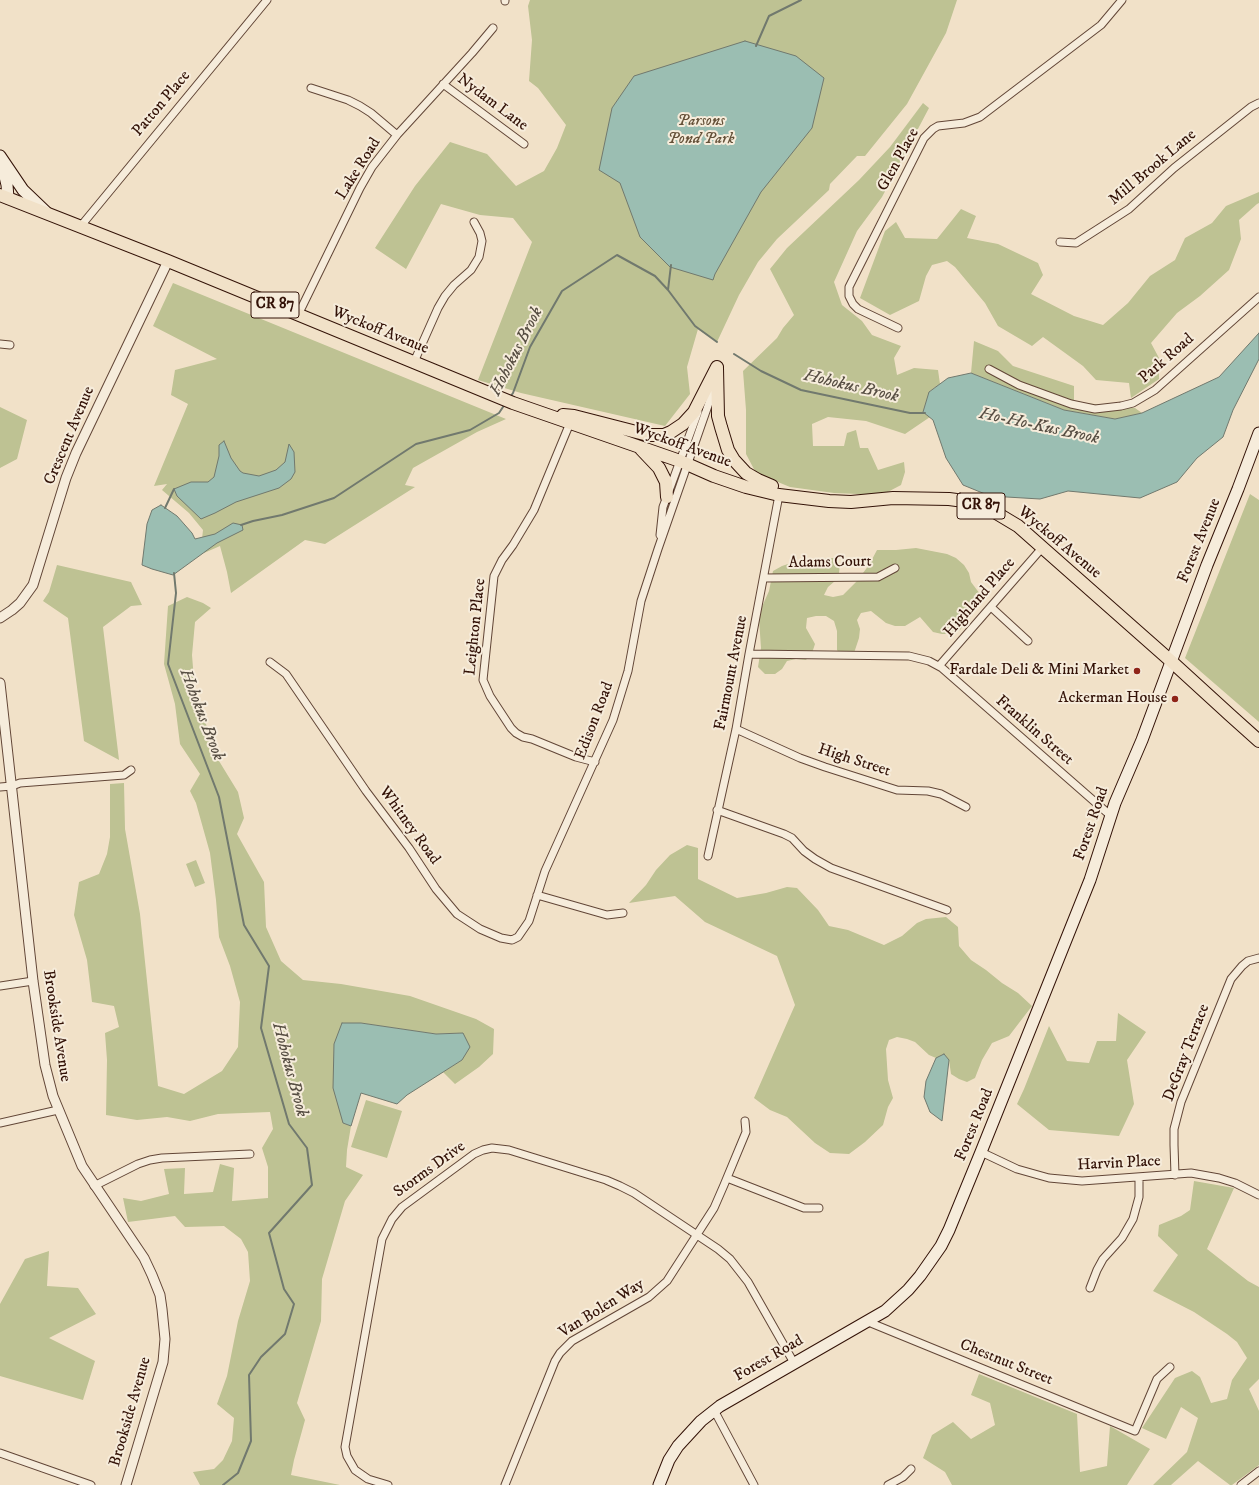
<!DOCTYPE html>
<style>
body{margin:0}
canvas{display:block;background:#f1e1c8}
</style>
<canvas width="1259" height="1485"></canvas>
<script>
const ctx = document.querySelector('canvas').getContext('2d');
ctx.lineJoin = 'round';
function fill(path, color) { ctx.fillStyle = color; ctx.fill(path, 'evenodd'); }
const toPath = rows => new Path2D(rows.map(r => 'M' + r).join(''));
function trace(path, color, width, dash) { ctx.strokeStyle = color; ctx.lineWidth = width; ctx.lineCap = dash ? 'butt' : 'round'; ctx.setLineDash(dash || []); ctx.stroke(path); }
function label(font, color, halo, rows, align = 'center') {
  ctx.font = font + ' "IM FELL DW Pica",serif'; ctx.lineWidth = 4; ctx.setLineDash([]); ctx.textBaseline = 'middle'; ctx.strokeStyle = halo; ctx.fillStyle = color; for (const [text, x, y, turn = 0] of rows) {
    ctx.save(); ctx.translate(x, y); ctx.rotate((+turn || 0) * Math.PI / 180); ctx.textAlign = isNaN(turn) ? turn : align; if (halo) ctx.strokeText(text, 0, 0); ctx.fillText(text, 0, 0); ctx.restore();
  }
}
fill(toPath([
 [530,0,957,0,946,33,907,104,865,156,857,156,830,184,829,190,777,239,758,262,739,295,717,342,698,329,687,367,690,394,665,426,521,393,478,380,532,242,513,218,480,215,441,204,406,269,375,248,415,186,450,142,487,154,516,186,544,171,557,148,566,125,538,88,529,81,532,40,528,6],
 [923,103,929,108,882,197,857,231,834,282,842,305,862,321,872,335,901,346,894,358,897,375,914,368,938,370,940,384,930,391,923,412,930,417,905,434,866,421,828,417,812,424,813,446,844,446,847,433,856,430,860,448,868,448,878,470,904,462,905,472,901,485,882,495,834,493,790,487,756,473,746,454,746,410,743,371,777,338,783,328,794,315,770,269,787,248,859,180,890,147],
 [1259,192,1259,203,1257,204,1239,220,1241,239,1229,270,1200,296,1177,313,1151,343,1159,358,1159,379,1131,398,1129,383,1096,380,1083,366,1043,337,1032,346,998,326,985,303,955,267,947,261,932,265,926,276,919,301,890,315,860,298,885,231,896,222,905,238,937,239,961,209,976,216,967,238,998,244,1038,263,1043,275,1031,294,1074,316,1103,325,1128,303,1150,276,1175,260,1185,238,1212,223,1226,206],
 [173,283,506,419,477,432,413,468,405,485,415,487,325,544,305,540,231,593,227,572,220,546,204,553,202,539,203,530,189,513,162,490,167,484,154,486,188,404,171,395,175,370,217,359,153,326],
 [974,341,998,351,1013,366,1074,386,1074,402,1135,408,1142,413,1115,419,1064,410,971,373],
 [0,407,27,420,17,459,0,468],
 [1250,494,1259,500,1259,722,1185,658],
 [916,548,947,554,956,558,964,565,969,573,971,582,983,598,978,607,960,630,952,634,942,634,933,632,920,617,905,626,895,626,886,623,871,611,861,613,857,620,860,629,859,638,853,656,843,658,837,650,837,631,834,621,826,616,816,616,807,618,806,628,815,644,812,653,806,660,796,659,787,661,782,669,775,674,765,674,758,667,761,648,759,619,761,609,769,591,773,571,782,566,791,563,812,559,833,558,840,564,839,573,835,581,828,587,824,595,833,597,843,595,857,581,869,565,877,550,896,550],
 [57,565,131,582,142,605,131,606,103,627,119,760,84,741,68,618,43,601,49,592],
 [187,597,203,603,211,608,195,622,192,655,195,693,219,761,238,792,244,818,237,834,264,882,266,927,281,961,303,980,341,984,410,996,476,1019,494,1029,493,1054,479,1067,455,1084,443,1072,462,1060,463,1033,436,1034,361,1023,343,1123,351,1126,347,1150,346,1167,363,1175,345,1201,322,1279,321,1321,297,1403,305,1420,294,1460,291,1475,340,1485,200,1485,193,1472,214,1469,223,1460,232,1441,234,1418,217,1404,227,1376,238,1321,250,1281,248,1252,241,1239,224,1226,185,1227,175,1216,128,1222,123,1198,141,1201,169,1194,164,1169,185,1168,184,1194,213,1192,220,1164,234,1168,232,1201,268,1198,268,1167,262,1148,273,1129,270,1112,218,1114,190,1121,167,1117,137,1120,106,1115,107,1060,105,1033,119,1027,114,1006,92,1002,87,960,74,915,79,882,99,874,107,854,110,837,110,784,124,783,125,829,140,914,158,1086,184,1094,222,1071,238,1047,240,1002,230,966,219,937,216,900,210,853,196,803,190,791,200,774,180,744,175,704,164,664,168,606],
 [687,845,698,848,698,879,737,898,766,893,787,887,797,888,818,910,829,926,848,930,884,945,902,936,917,923,926,919,946,917,958,927,959,946,971,960,986,970,1002,983,1018,993,1032,1006,1009,1036,992,1043,982,1060,975,1078,967,1082,959,1079,951,1074,949,1060,944,1055,936,1058,929,1055,915,1042,907,1039,897,1037,889,1040,886,1049,888,1080,893,1098,888,1107,883,1125,865,1142,849,1154,830,1153,815,1143,787,1117,770,1110,754,1098,795,1005,777,956,705,922,675,896,629,903,646,885,656,870,670,855],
 [196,860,205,883,195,887,186,864],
 [1118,1013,1146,1032,1127,1060,1134,1104,1119,1136,1049,1130,1017,1104,1024,1089,1049,1026,1067,1061,1089,1063,1097,1041,1116,1041],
 [366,1100,402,1111,387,1158,351,1147],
 [1194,1181,1234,1188,1207,1249,1248,1281,1259,1287,1259,1379,1249,1389,1259,1411,1259,1465,1232,1485,1230,1485,1198,1461,1171,1485,1153,1485,1187,1452,1198,1418,1181,1407,1166,1439,1142,1428,1175,1378,1192,1371,1200,1377,1211,1403,1227,1399,1232,1380,1247,1358,1237,1342,1227,1334,1194,1312,1153,1291,1178,1255,1158,1236,1159,1225,1181,1216,1190,1210],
 [49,1251,47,1286,78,1288,96,1314,49,1338,95,1361,83,1400,0,1376,0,1304,25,1259],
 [979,1374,1077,1414,1080,1472,1107,1466,1110,1426,1150,1449,1127,1485,952,1485,945,1472,923,1458,932,1435,953,1422,971,1439,995,1425,990,1403,971,1395]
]), '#bec293');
const water = toPath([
 [745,41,796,56,824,78,812,128,761,192,715,274,713,280,670,267,640,237,620,183,599,170,612,108,634,76,745,41],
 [1259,333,1259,359,1233,410,1223,437,1197,458,1177,482,1140,498,1068,491,1040,499,990,496,963,485,946,458,933,420,923,412,929,392,948,378,971,373,1064,410,1115,419,1142,413,1219,377,1259,333],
 [224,441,231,458,240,471,243,473,259,476,276,470,285,462,289,444,294,452,295,472,291,479,279,488,236,502,215,513,201,519,177,496,174,489,191,482,208,482,214,477,219,456,219,445,224,441],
 [161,505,177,516,192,533,195,539,215,534,233,523,242,525,243,530,217,543,173,575,152,569,142,565,147,524,152,510,161,505],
 [342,1023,361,1023,436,1034,463,1033,470,1047,462,1060,407,1095,397,1104,361,1093,351,1126,343,1123,333,1088,334,1044,342,1023],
 [944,1054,949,1060,942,1121,930,1112,924,1097,926,1081,936,1058,944,1054]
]);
fill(water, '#9bbeb2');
trace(water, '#71796e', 1);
trace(toPath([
 [756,46,769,16,801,0],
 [668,290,671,265],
 [734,354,761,371,801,390,910,413,925,413],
 [510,397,513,393,530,347,562,291,617,255,655,276,668,290,695,326,717,342],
 [165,508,174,489],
 [241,525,253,521,282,515,334,498,416,444,470,430,499,413,505,404],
 [174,573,176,593,168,664,219,797,244,925,269,966,261,1028,289,1124,307,1148,312,1185,269,1233,284,1289,294,1304,285,1334,261,1357,249,1375,251,1441,238,1473,223,1485]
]), '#71796e', 2);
const minor = toPath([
 [505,0,505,1],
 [443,84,524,144],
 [311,88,348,100,360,106,371,113,397,135],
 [80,227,267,0],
 [1060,242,1076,243,1129,209,1174,168,1251,107,1259,103],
 [298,315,360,188,372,167,397,135,472,53,493,28],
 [898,328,858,309,853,304,849,296,849,287,924,138,933,129,938,126,964,123,980,117,1101,25,1122,0],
 [0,344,10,345],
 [414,362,438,308,445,296,454,285,471,270,479,257,482,241,480,233,474,222],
 [989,369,1019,385,1071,404,1095,409,1121,406,1133,403,1155,390,1259,297],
 [570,423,534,510,513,545,502,560,494,576,483,680,490,696,511,728,516,733,523,737,532,739,576,757,595,762],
 [660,535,663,507,698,412],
 [764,578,878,577,895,568],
 [991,607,1028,641],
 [749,654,909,656,929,661,942,668,1111,816],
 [270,662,286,674,366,791,409,848,436,889,457,914,480,929,501,938,512,940,518,937,529,921,545,871,613,720,628,671,641,601,658,549,711,397,713,387],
 [939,666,1042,548],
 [736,729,800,758,825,767,897,790,928,791,941,794,966,807],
 [0,787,12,786,20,783,124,775,131,770],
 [717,810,784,834,792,838,804,851,815,859,831,868,947,910],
 [708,856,736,729,749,654,779,495],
 [537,895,607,915,623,913],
 [0,986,33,981],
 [0,1123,58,1110],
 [981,1152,1017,1169,1049,1178,1082,1181,1191,1173,1219,1178,1235,1183,1259,1195],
 [1175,1175,1174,1145,1174,1129,1181,1102,1231,979,1242,966,1248,961,1259,958],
 [727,1178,804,1208,819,1208],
 [94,1186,138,1164,150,1160,162,1158,250,1154],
 [1090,1288,1097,1270,1103,1259,1122,1238,1133,1219,1139,1197,1139,1177],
 [866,1321,1135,1431,1157,1379,1170,1367],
 [714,1410,754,1485],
 [0,1453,91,1485],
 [388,1485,368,1479,355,1470,347,1456,345,1447,382,1239,392,1219,402,1207,474,1154,483,1150,492,1148,509,1150,606,1180,620,1186,634,1193,718,1249,730,1259,748,1282,794,1363],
 [505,1485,555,1361,560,1353,572,1341,649,1297,667,1281,714,1208,724,1185,746,1132,745,1121],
 [888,1485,903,1477,911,1469],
 [1241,1485,1259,1471]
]);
const tertiary = toPath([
 [0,618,12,610,20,603,33,585,66,478,76,453,168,261],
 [0,683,33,981,45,1065,53,1096,82,1166,144,1258,152,1275,160,1295,162,1309,165,1339,163,1362,126,1485]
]);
const secondary = toPath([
 [0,156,23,190,46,212],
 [0,166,4,172,7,185,8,198],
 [659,1485,669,1460,678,1446,701,1421,720,1406,885,1311,908,1290,920,1276,941,1246,949,1230,981,1152,1090,880,1115,803,1142,740,1207,565,1238,489,1259,433]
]);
const primary = toPath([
 [0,195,168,261,513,403,680,461,714,476,746,487,779,495,829,501,851,502,893,498,949,499,964,501,993,511,1018,526,1172,662,1230,715,1259,741],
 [717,368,718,416,721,427,728,450,734,460,746,473,758,480,772,486],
 [563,415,574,416,648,435,664,435,671,432,683,424,694,412,717,367],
 [641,449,659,468,666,482,667,497]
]);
trace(minor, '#624637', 9);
trace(tertiary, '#624637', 11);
trace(secondary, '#331207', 13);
trace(primary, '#331207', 14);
trace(minor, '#f6ecdb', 7);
trace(tertiary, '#f6ecdb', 9);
trace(secondary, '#f6ecdb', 11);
trace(primary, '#f1e1c8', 12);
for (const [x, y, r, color] of [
 [1137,671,4,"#8f2418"],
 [1175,699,4,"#8f2418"]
]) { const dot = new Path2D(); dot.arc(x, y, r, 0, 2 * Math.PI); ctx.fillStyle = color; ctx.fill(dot); trace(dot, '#f6ecdb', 1.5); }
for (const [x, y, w] of [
 [275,305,48],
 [981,506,48]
]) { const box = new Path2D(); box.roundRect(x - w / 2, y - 13, w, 26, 3); ctx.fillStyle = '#f6ecdb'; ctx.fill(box); trace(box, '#331207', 1); }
label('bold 15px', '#331207', null, [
 ["CR 87",275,305],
 ["CR 87",981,506]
]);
label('16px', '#331207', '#f6ecdb', [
 ["Nydam Lane",492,103,37],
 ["Patton Place",162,104,-50],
 ["Glen Place",899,160,-61],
 ["Mill Brook Lane",1153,168,-40],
 ["Lake Road",359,169,-58],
 ["Wyckoff Avenue",380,331,22],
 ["Park Road",1167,359,-41],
 ["Crescent Avenue",70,436,-67],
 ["Wyckoff Avenue",682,446,20],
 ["Forest Avenue",1200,541,-68],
 ["Wyckoff Avenue",1059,543,40],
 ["Adams Court",830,563,-1],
 ["Highland Place",980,598,-49],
 ["Leighton Place",476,627,-84],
 ["Fairmount Avenue",732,673,-79],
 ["Edison Road",595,721,-69],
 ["Franklin Street",1034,731,41],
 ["High Street",854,761,18],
 ["Forest Road",1092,824,-71],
 ["Whitney Road",409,826,54],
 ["Brookside Avenue",56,1026,81],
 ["DeGray Terrace",1187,1053,-69],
 ["Forest Road",975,1125,-68],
 ["Harvin Place",1119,1164,-3],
 ["Storms Drive",430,1170,-36],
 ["Van Bolen Way",602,1309,-32],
 ["Forest Road",769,1359,-30],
 ["Chestnut Street",1006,1363,22],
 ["Brookside Avenue",131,1412,-74]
]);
label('italic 16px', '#645038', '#f6ecdb', [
 ["Parsons",701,122],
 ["Pond Park",701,140]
]);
label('16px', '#331207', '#f6ecdb', [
 ["Fardale Deli & Mini Market",1129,671],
 ["Ackerman House",1167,699]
], 'right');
label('italic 17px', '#574e43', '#f6ecdb', [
 ["Hohokus Brook",517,352,-63],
 ["Hohokus Brook",851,387,13],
 ["Ho-Ho-Kus Brook",1039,427,12],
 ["Hohokus Brook",201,715,69],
 ["Hohokus Brook",289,1070,75]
]);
</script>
